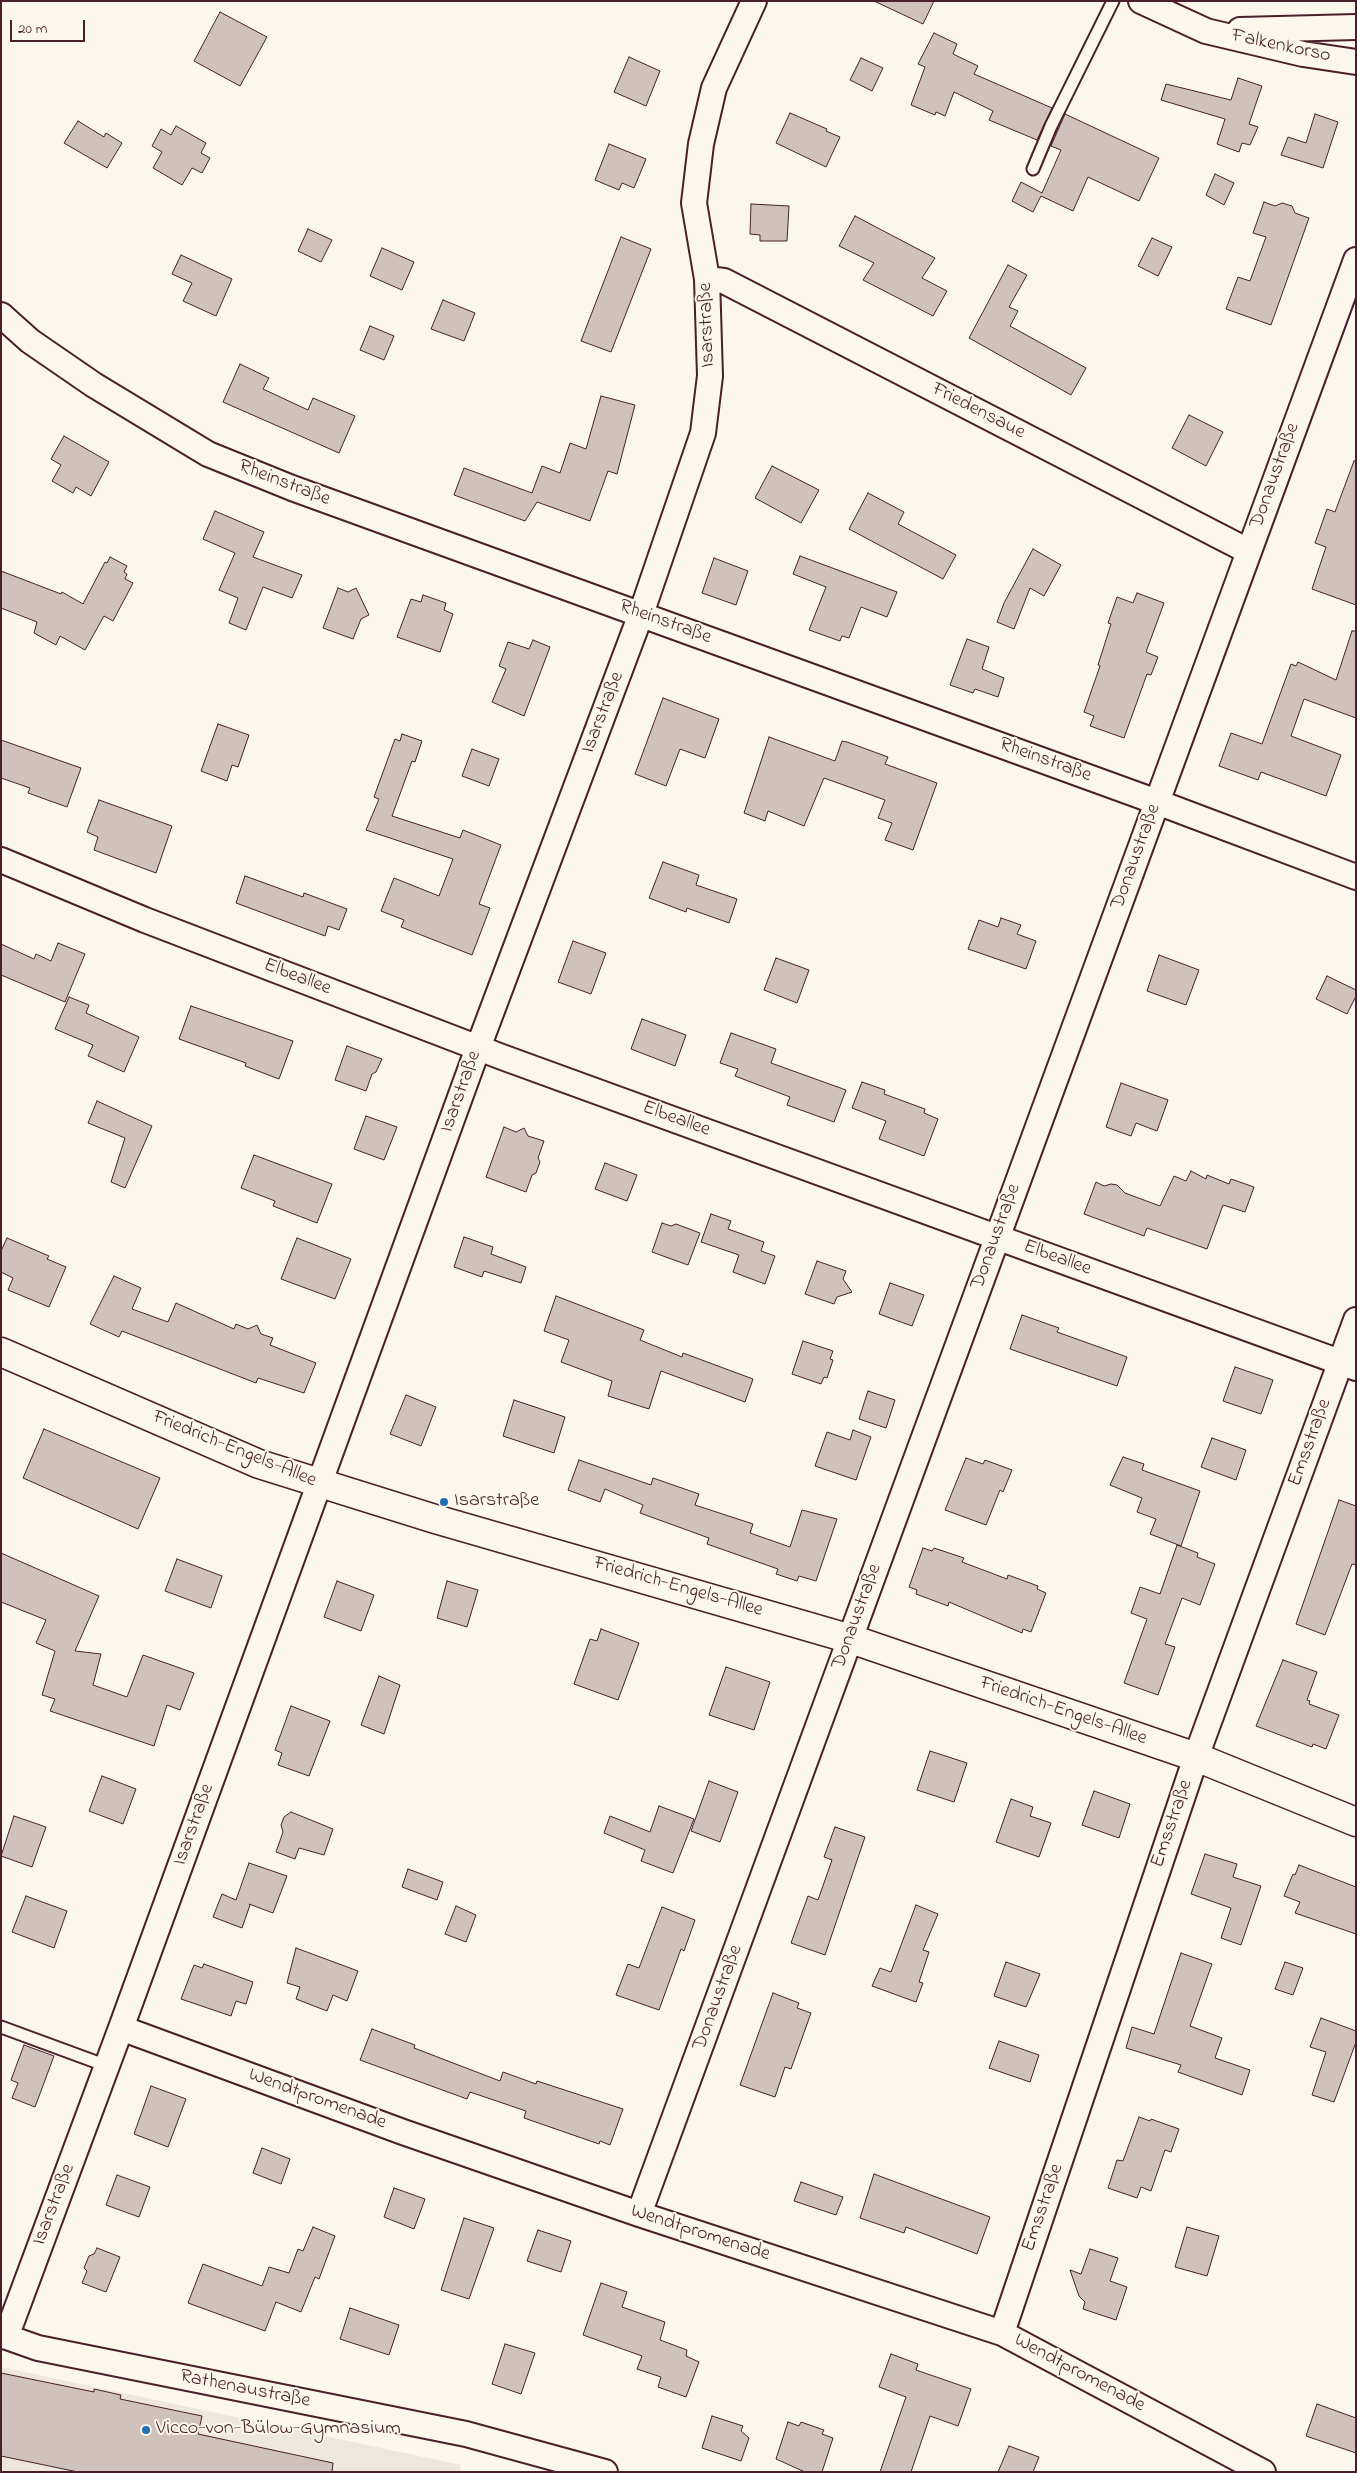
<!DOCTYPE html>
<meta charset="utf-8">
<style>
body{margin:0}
#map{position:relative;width:1357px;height:2473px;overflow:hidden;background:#fbf7ec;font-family:"Indie Flower",sans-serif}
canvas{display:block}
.frame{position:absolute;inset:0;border:2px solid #4a1f2b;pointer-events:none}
.scale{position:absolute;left:10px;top:20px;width:75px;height:22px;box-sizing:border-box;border:2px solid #4a1f2b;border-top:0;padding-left:6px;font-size:15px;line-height:18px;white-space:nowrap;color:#4a1f2b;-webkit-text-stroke:4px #fbf7ec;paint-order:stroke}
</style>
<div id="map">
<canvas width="1357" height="2473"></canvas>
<div class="frame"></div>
<div class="scale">20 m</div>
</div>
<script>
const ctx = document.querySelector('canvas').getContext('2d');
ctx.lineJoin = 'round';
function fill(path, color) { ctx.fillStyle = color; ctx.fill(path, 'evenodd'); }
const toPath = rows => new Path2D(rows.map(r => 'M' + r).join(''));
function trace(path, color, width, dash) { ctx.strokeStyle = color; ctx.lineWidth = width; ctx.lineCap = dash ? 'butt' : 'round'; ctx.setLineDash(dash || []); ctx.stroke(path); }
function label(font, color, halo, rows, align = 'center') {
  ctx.font = font + ' "Indie Flower",sans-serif'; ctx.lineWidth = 4; ctx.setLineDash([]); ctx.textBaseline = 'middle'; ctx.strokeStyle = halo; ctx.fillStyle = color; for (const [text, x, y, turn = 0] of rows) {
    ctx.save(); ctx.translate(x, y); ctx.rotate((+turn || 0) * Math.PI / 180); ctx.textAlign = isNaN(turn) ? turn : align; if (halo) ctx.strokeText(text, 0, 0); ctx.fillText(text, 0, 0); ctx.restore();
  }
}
fill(toPath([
 [1,2367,461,2465,460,2472,1,2472]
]), '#eee7de');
const building = toPath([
 [874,1,934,1,923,24,874,1],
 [220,12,267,37,240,86,194,61,220,12],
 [934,33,957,44,953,54,978,66,974,74,1052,108,1037,140,989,120,993,111,954,92,945,116,936,112,935,115,911,105,925,67,918,64,934,33],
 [629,57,660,71,646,106,614,92,629,57],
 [861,58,883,68,872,91,850,80,861,58],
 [1238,78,1262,86,1249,124,1258,127,1250,145,1242,143,1239,152,1217,144,1225,119,1161,100,1166,84,1231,100,1238,78],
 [790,113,827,129,826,131,840,137,826,167,776,143,790,113],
 [1065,114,1159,158,1139,201,1088,177,1073,211,1041,196,1033,212,1012,201,1021,182,1042,193,1061,150,1051,146,1065,114],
 [1315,114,1338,122,1323,168,1281,155,1288,137,1306,143,1315,114],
 [78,121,104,137,106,133,122,143,107,168,64,143,78,121],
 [176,126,206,143,201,153,210,158,202,173,192,168,182,185,153,168,162,152,152,146,161,129,171,135,176,126],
 [609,144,646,159,634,188,622,183,619,190,595,180,609,144],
 [1215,174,1234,183,1224,205,1206,195,1215,174],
 [1264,202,1275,206,1282,203,1292,206,1295,213,1309,218,1271,325,1226,309,1238,277,1250,281,1266,237,1253,233,1264,202],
 [751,204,789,206,787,241,760,241,760,235,750,234,751,204],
 [855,216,935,258,922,278,947,291,933,316,863,280,874,263,839,246,855,216],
 [308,229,332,240,321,262,298,251,308,229],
 [621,237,651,249,611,352,581,341,621,237],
 [1152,238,1172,247,1158,276,1138,266,1152,238],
 [382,248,414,262,402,290,370,276,382,248],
 [181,255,232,279,216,316,183,301,192,283,172,274,181,255],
 [1008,265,1027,275,1009,307,1018,311,1010,326,1086,368,1071,395,969,338,1008,265],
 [443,300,475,313,464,341,431,329,443,300],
 [370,326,394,336,384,360,360,350,370,326],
 [240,364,269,378,263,389,308,410,313,398,355,416,339,453,223,402,240,364],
 [601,396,635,405,617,474,608,471,590,521,537,502,525,521,454,495,464,468,532,493,542,466,560,473,570,443,586,449,601,396],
 [1189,415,1223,432,1206,466,1172,448,1189,415],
 [64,436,109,462,91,496,76,487,73,493,52,481,61,465,51,459,64,436],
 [1354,461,1356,461,1356,605,1312,589,1326,547,1315,543,1327,509,1335,512,1354,461],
 [772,466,819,490,801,523,755,498,772,466],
 [868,493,904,512,898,524,956,555,943,579,849,529,868,493],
 [215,511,264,532,253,557,302,575,292,598,263,587,246,630,229,623,238,598,219,590,235,553,203,539,215,511],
 [1033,549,1061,565,1044,596,1030,588,1014,629,997,622,1004,603,1033,549],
 [800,556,897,592,887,617,861,607,849,638,842,636,840,641,809,630,826,587,793,574,800,556],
 [110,557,127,566,124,572,127,574,125,579,133,583,113,621,104,616,85,650,60,636,56,645,34,633,37,622,1,608,1,571,61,594,62,592,83,604,105,562,107,563,110,557],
 [714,558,748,571,736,605,702,593,714,558],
 [338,588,348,592,356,588,369,615,361,619,353,639,323,628,338,588],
 [1137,593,1164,603,1146,652,1158,657,1151,675,1147,674,1124,738,1090,726,1094,716,1084,712,1100,666,1098,665,1111,624,1108,623,1117,597,1133,603,1137,593],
 [423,595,446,603,444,610,453,614,440,652,397,637,411,599,421,602,423,595],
 [1352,631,1356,631,1356,718,1304,699,1291,736,1341,755,1326,796,1261,772,1258,780,1219,766,1231,733,1262,744,1291,664,1296,666,1298,662,1336,680,1352,631],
 [967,639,989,647,982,669,1004,678,998,697,975,689,973,693,950,685,967,639],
 [533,640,550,647,524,716,492,702,506,669,499,666,508,642,529,649,533,640],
 [663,698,719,719,705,758,680,749,666,786,635,774,663,698],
 [218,724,249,735,238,767,232,765,227,781,201,771,218,724],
 [402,734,422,741,415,762,412,761,392,816,460,838,463,830,501,845,479,904,490,908,472,955,401,927,404,920,381,911,394,878,439,896,453,859,366,830,379,799,374,797,395,739,400,741,402,734],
 [769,737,835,761,842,741,847,742,888,757,885,764,937,783,913,850,885,840,892,823,878,818,885,800,824,778,804,826,768,811,765,821,744,813,769,737],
 [1,740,81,768,67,807,28,793,30,788,1,778,1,740],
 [472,749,499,759,489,786,462,776,472,749],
 [99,800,172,826,156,873,94,850,98,837,87,832,99,800],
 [663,862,699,875,696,885,737,899,729,923,687,908,686,912,649,898,663,862],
 [245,876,303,897,304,893,347,909,339,930,328,926,325,936,236,903,245,876],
 [1001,918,1021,925,1017,934,1036,941,1026,969,968,949,979,920,998,927,1001,918],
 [573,941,606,953,591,994,558,982,573,941],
 [58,943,85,954,65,1002,1,975,1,944,34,959,36,954,51,961,58,943],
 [1159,955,1199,970,1186,1005,1147,991,1159,955],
 [776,958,809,970,797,1003,764,990,776,958],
 [1327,976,1356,990,1356,996,1347,1014,1316,999,1327,976],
 [69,997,89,1005,86,1013,139,1037,124,1072,88,1056,93,1045,55,1029,69,997],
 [191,1006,293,1041,279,1079,245,1066,246,1063,179,1039,191,1006],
 [642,1019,686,1035,675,1066,631,1049,642,1019],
 [731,1033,776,1049,771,1063,846,1090,834,1122,787,1105,790,1097,735,1076,738,1069,720,1063,731,1033],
 [347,1046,382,1059,376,1072,372,1074,366,1091,335,1080,347,1046],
 [862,1082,885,1090,884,1094,925,1109,924,1113,938,1119,924,1156,879,1139,886,1121,852,1108,862,1082],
 [1121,1083,1168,1100,1157,1131,1136,1123,1131,1136,1106,1127,1121,1083],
 [97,1101,152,1126,125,1188,111,1182,125,1138,88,1123,97,1101],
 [366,1116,397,1127,384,1160,354,1149,366,1116],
 [504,1127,516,1132,524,1128,528,1136,544,1141,538,1158,540,1162,536,1173,532,1175,526,1192,486,1177,504,1127],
 [254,1155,332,1184,317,1223,273,1206,275,1201,241,1188,254,1155],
 [605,1163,637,1175,627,1201,595,1189,605,1163],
 [1191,1171,1206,1179,1207,1175,1229,1184,1231,1179,1254,1187,1245,1212,1223,1205,1207,1249,1147,1228,1144,1236,1084,1214,1096,1182,1104,1186,1111,1184,1117,1185,1125,1193,1160,1206,1174,1176,1186,1181,1191,1171],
 [711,1214,731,1221,728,1229,764,1242,761,1251,775,1256,765,1284,733,1272,739,1255,701,1242,711,1214],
 [662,1223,671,1226,676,1224,700,1233,688,1265,652,1252,662,1223],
 [464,1237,493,1247,491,1254,526,1267,521,1283,484,1271,482,1277,454,1267,464,1237],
 [7,1238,49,1256,47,1259,66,1267,49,1307,8,1290,13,1278,1,1272,1,1251,7,1238],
 [297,1238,351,1259,335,1299,281,1279,297,1238],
 [817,1261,846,1271,843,1279,852,1292,837,1297,834,1304,805,1294,817,1261],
 [114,1276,141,1288,132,1309,168,1322,176,1303,234,1329,236,1324,248,1329,257,1325,261,1334,273,1338,270,1345,316,1363,304,1393,258,1378,256,1383,122,1331,119,1337,90,1324,114,1276],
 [890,1283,924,1295,912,1326,879,1314,890,1283],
 [556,1296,644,1330,640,1340,682,1357,683,1353,753,1379,745,1402,661,1371,649,1409,608,1396,612,1381,561,1362,569,1340,544,1331,556,1296],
 [1022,1315,1059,1328,1057,1332,1127,1357,1117,1386,1010,1349,1022,1315],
 [803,1341,833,1351,830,1359,833,1360,827,1378,824,1377,821,1384,792,1374,803,1341],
 [1235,1367,1273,1380,1261,1414,1223,1401,1235,1367],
 [868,1391,895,1400,886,1428,859,1419,868,1391],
 [406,1395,436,1407,421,1446,390,1434,406,1395],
 [514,1400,565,1417,554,1453,503,1436,514,1400],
 [44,1429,160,1478,138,1529,23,1478,44,1429],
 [853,1430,871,1437,856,1480,815,1466,827,1432,850,1440,853,1430],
 [1212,1438,1246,1450,1236,1480,1201,1467,1212,1438],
 [1123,1457,1144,1464,1142,1470,1200,1491,1181,1546,1150,1534,1156,1519,1137,1512,1142,1498,1110,1485,1123,1457],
 [966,1458,983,1464,985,1460,1012,1470,1003,1492,1000,1490,986,1525,945,1510,966,1458],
 [579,1460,651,1485,653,1478,699,1494,695,1505,753,1524,750,1533,790,1547,802,1510,837,1519,816,1581,799,1576,797,1581,776,1574,778,1569,707,1544,709,1538,640,1513,643,1505,605,1489,600,1502,568,1490,579,1460],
 [1339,1500,1356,1506,1356,1565,1352,1564,1325,1635,1296,1624,1339,1500],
 [1177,1545,1198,1553,1197,1557,1215,1564,1200,1605,1182,1598,1165,1644,1175,1647,1158,1695,1124,1683,1147,1619,1131,1613,1140,1587,1160,1594,1177,1545],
 [923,1548,932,1551,934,1548,964,1558,962,1562,1007,1579,1008,1575,1038,1586,1037,1589,1046,1593,1031,1632,1023,1629,1022,1633,949,1602,948,1606,916,1594,917,1590,909,1587,923,1548],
 [1,1553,99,1596,75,1651,101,1654,93,1685,127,1697,143,1655,194,1673,180,1710,167,1705,154,1746,50,1711,55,1699,42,1695,55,1651,36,1643,46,1620,1,1602,1,1553],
 [177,1559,222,1576,211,1608,165,1591,177,1559],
 [337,1581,374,1595,361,1631,324,1617,337,1581],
 [447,1581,478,1590,467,1627,437,1618,447,1581],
 [601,1629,639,1643,618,1700,574,1684,590,1639,597,1641,601,1629],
 [1283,1660,1317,1672,1307,1700,1310,1701,1309,1704,1339,1715,1326,1749,1313,1744,1312,1747,1256,1726,1283,1660],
 [726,1667,770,1682,754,1730,709,1715,726,1667],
 [379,1676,400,1685,384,1734,361,1725,379,1676],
 [291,1706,330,1721,309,1776,278,1765,282,1753,275,1750,291,1706],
 [930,1751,967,1763,954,1802,917,1790,930,1751],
 [102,1776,136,1789,123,1824,89,1811,102,1776],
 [709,1781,738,1792,720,1842,691,1831,709,1781],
 [1094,1791,1130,1804,1119,1838,1082,1825,1094,1791],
 [1011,1799,1033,1807,1030,1816,1051,1823,1039,1857,996,1842,1011,1799],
 [659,1806,694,1819,673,1873,641,1861,645,1850,604,1833,610,1816,650,1832,659,1806],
 [291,1812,333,1829,324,1855,299,1848,295,1859,276,1852,283,1832,281,1825,284,1817,291,1812],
 [14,1816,46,1827,32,1867,1,1856,14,1816],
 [835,1827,865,1837,825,1955,791,1943,808,1896,818,1900,832,1860,824,1857,835,1827],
 [1205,1854,1237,1864,1233,1877,1261,1886,1241,1945,1221,1938,1231,1908,1191,1894,1205,1854],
 [249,1863,287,1876,273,1913,249,1904,250,1905,242,1928,213,1917,222,1894,236,1900,249,1863],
 [1299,1865,1356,1887,1356,1934,1295,1913,1300,1902,1284,1896,1293,1874,1295,1875,1299,1865],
 [408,1869,443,1882,437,1900,402,1887,408,1869],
 [26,1896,67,1911,54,1948,12,1932,26,1896],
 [916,1905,938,1914,923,1950,929,1952,919,1982,923,1983,916,2002,872,1986,880,1968,891,1972,916,1905],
 [456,1906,476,1915,466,1942,445,1934,456,1906],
 [662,1907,695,1920,684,1951,681,1949,659,2010,616,1995,628,1964,639,1968,662,1907],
 [296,1948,358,1971,347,2001,333,1995,327,2011,296,1999,300,1987,287,1983,296,1948],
 [1181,1953,1212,1964,1190,2026,1222,2038,1215,2058,1250,2070,1242,2095,1178,2072,1181,2065,1126,2048,1132,2027,1154,2034,1181,1953],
 [1006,1962,1040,1974,1026,2007,994,1996,1006,1962],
 [1285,1962,1303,1968,1293,1995,1275,1989,1285,1962],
 [204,1964,253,1982,246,2004,236,2001,231,2016,181,1999,194,1965,202,1968,204,1964],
 [773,1993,799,2003,797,2008,811,2013,791,2069,785,2067,775,2097,740,2085,773,1993],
 [1321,2018,1356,2031,1356,2042,1334,2102,1312,2095,1326,2052,1310,2047,1321,2018],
 [372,2029,415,2045,414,2048,500,2081,503,2072,536,2084,537,2081,623,2109,610,2145,600,2141,599,2144,524,2118,526,2111,470,2092,467,2099,360,2060,372,2029],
 [999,2041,1039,2055,1030,2082,989,2068,999,2041],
 [24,2045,54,2056,35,2107,12,2098,18,2083,11,2080,24,2045],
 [151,2086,186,2099,168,2147,134,2134,151,2086],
 [1139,2117,1150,2121,1151,2119,1179,2129,1171,2152,1165,2150,1151,2191,1141,2187,1137,2198,1108,2188,1117,2160,1123,2161,1139,2117],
 [262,2148,290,2159,281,2184,253,2173,262,2148],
 [874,2174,990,2217,977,2254,906,2227,904,2233,860,2218,874,2174],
 [117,2175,150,2187,139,2217,106,2205,117,2175],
 [801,2182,843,2197,836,2215,794,2201,801,2182],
 [394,2188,425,2199,414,2229,384,2217,394,2188],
 [464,2218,494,2228,469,2299,441,2290,464,2218],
 [313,2227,335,2236,319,2279,315,2277,301,2312,276,2302,265,2331,188,2303,203,2264,262,2286,269,2267,289,2273,298,2249,303,2251,313,2227],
 [1187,2227,1219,2236,1207,2276,1175,2267,1187,2227],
 [538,2230,571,2241,561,2272,527,2261,538,2230],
 [97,2248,120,2257,106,2292,82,2283,87,2271,84,2268,89,2256,94,2254,97,2248],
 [1090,2249,1118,2258,1110,2281,1127,2287,1116,2320,1083,2309,1085,2302,1079,2296,1070,2270,1081,2274,1090,2249],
 [601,2283,627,2292,622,2307,665,2322,660,2340,687,2350,686,2356,699,2362,686,2397,658,2387,661,2377,637,2369,642,2356,583,2335,601,2283],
 [350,2308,399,2325,389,2355,340,2339,350,2308],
 [505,2344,535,2353,521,2394,492,2384,505,2344],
 [891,2354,918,2364,916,2370,971,2389,958,2426,930,2416,911,2472,880,2472,906,2397,879,2387,891,2354],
 [1,2373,94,2392,94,2389,121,2395,120,2399,202,2416,198,2434,333,2463,332,2472,78,2472,1,2456,1,2373],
 [1317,2404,1356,2418,1356,2453,1306,2436,1317,2404],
 [712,2416,743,2426,741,2431,749,2438,741,2461,702,2448,712,2416],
 [788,2422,799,2426,801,2422,824,2430,822,2434,833,2438,822,2472,805,2472,776,2459,788,2422],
 [1009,2446,1039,2457,1033,2472,998,2472,1009,2446]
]);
fill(building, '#cfc2bc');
trace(building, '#4a1f2b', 1);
const lane = toPath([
 [1033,169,1051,126,1113,1],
 [1,2027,107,2066]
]);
const street = toPath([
 [1141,1,1206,31,1303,54,1356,62],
 [1240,30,1356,27],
 [707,279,724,281,1248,551],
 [1,315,30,341,94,385,208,454,292,488,1157,802,1356,877],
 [1,860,145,920,502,1057,1356,1368],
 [121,2028,403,2132,639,2214,1002,2333,1263,2472],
 [639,2214,1356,260],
 [1002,2333,1196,1757,1356,1320],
 [1,2335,38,2348,466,2434,605,2472],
 [6,2337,121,2028,478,1048,641,614,703,433,710,376,707,279,694,203,701,144,714,88,754,1]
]);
const secondary = toPath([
 [1,1352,259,1464,435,1519,851,1639,1196,1757,1356,1822]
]);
trace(lane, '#4a1f2b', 15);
trace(street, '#4a1f2b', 28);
trace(secondary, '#4a1f2b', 31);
trace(lane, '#fbf7ec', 11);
trace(street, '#fbf7ec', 24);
trace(secondary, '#fbf7ec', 28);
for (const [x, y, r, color] of [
 [444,1502,5,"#1f6fb2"],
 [146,2430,5,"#1f6fb2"]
]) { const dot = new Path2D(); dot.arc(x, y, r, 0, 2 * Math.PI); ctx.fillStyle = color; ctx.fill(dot); trace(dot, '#fbf7ec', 2); }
label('20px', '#4a1f2b', '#fbf7ec', [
 ["Falkenkorso",1281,47,12],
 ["Isarstraße",708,325,-92],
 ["Friedensaue",978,412,27],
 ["Donaustraße",1276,476,-70],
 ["Rheinstraße",284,484,21],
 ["Rheinstraße",665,623,20],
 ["Isarstraße",604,713,-69],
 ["Rheinstraße",1045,761,20],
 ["Donaustraße",1137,857,-70],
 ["Elbeallee",297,978,21],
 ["Isarstraße",462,1092,-70],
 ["Elbeallee",676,1120,20],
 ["Donaustraße",997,1237,-70],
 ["Elbeallee",1057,1259,20],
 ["Emsstraße",1311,1443,-70],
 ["Friedrich-Engels-Allee",234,1450,22],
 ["Friedrich-Engels-Allee",678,1588,16],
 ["Donaustraße",858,1617,-70],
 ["Friedrich-Engels-Allee",1063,1712,19],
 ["Emsstraße",1173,1824,-71],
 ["Isarstraße",195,1825,-70],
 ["Donaustraße",719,1998,-70],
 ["Wendtpromenade",317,2100,20],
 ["Isarstraße",55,2205,-69],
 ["Emsstraße",1044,2208,-71],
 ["Wendtpromenade",700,2234,18],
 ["Wendtpromenade",1079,2374,28],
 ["Rathenaustraße",245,2390,11]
]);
label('20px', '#4a1f2b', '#fbf7ec', [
 ["Isarstraße",454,1502],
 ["Vicco-von-Bülow-Gymnasium",156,2430]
], 'left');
</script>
